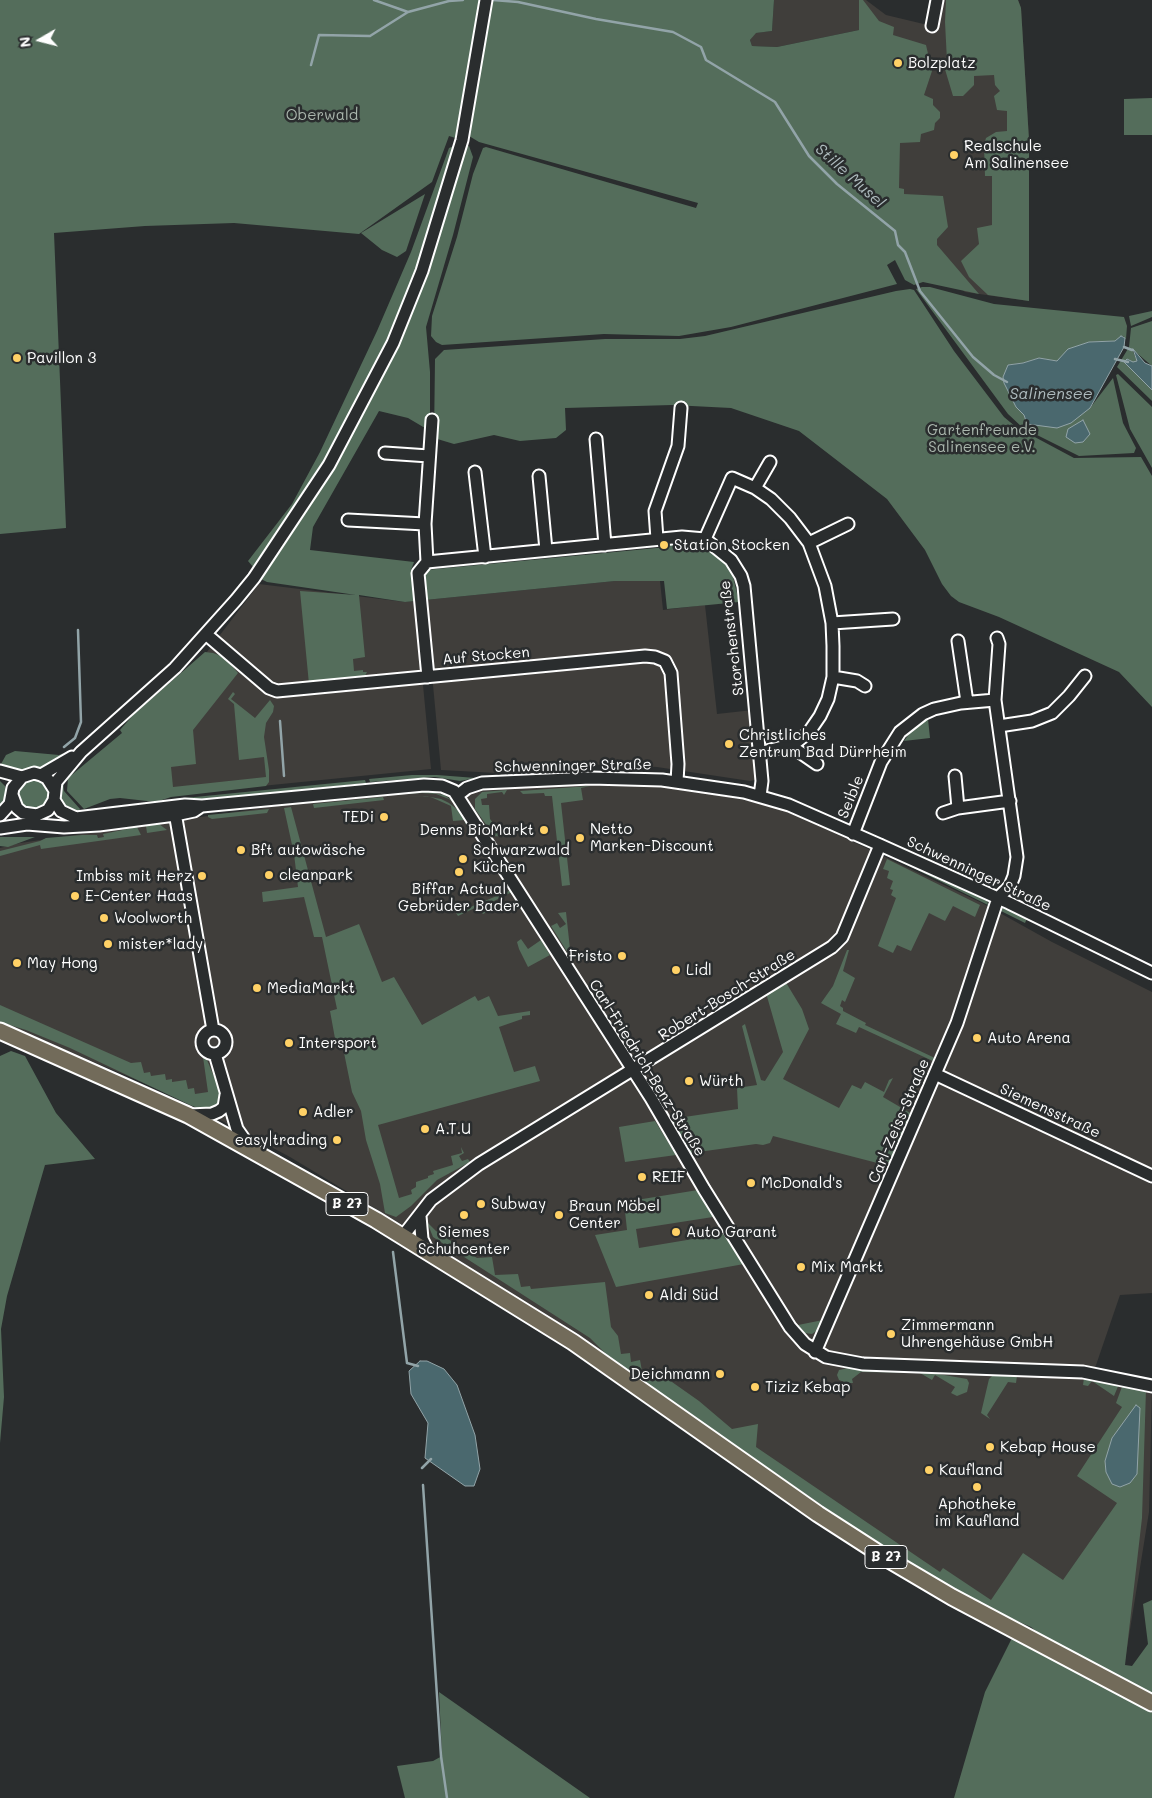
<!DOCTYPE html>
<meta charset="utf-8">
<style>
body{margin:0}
#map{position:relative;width:1152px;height:1798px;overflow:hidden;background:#2a2d2e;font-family:Mali,sans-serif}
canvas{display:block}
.north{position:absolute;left:15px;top:15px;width:50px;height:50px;-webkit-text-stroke:4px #2a2d2e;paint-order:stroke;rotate:262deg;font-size:14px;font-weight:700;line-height:20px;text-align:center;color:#fff}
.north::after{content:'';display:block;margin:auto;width:18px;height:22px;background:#fff;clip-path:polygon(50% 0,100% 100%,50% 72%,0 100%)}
</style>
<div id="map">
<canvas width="1152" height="1798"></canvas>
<div class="north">N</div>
</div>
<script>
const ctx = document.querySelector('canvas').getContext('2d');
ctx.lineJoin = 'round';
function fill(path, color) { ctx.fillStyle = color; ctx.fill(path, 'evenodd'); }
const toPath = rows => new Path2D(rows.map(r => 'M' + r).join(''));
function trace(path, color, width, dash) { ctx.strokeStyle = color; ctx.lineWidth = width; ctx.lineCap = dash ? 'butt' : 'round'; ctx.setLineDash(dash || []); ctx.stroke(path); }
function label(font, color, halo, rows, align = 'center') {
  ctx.font = font + ' Mali,sans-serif'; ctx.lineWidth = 5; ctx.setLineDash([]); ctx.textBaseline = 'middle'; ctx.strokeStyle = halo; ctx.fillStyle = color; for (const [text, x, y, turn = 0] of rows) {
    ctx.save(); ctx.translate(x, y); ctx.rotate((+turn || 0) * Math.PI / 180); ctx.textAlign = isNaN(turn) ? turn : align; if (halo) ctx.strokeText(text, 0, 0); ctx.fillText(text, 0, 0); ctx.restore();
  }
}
fill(toPath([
 [774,0,866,0,886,15,932,26,937,0,1018,0,1021,8,1029,140,1029,301,965,292,909,247,859,30,777,47,752,46,750,40,755,33,772,31],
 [615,581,660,581,663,610,705,605,717,714,753,710,759,779,750,781,657,767,606,764,497,773,441,770,425,600],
 [259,584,405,602,415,601,431,769,162,796,161,712],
 [603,783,639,783,688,789,780,807,982,903,1052,942,1152,992,1152,1293,1120,1295,1094,1371,1152,1387,1149,1512,1123,1673,985,1603,784,1471,419,1235,290,1157,173,1095,0,1023,0,848,20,843,291,804,424,791]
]), '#403e3b');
fill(toPath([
 [0,0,486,0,462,140,449,136,432,182,359,234,234,223,145,226,54,233,66,528,0,534],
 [491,0,774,0,772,31,756,33,750,40,752,46,777,47,859,30,859,0,863,0,879,21,894,27,893,35,926,45,932,71,924,95,933,99,933,105,940,112,940,118,935,123,934,130,921,134,920,142,900,143,899,188,904,189,904,194,943,196,948,227,937,239,937,245,979,294,923,282,914,285,905,280,895,260,887,265,897,284,731,327,679,336,604,334,442,345,436,342,431,336,432,316,457,237,473,174,483,148,486,147,696,208,698,203,479,142,469,136],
 [946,0,1018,0,1021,8,1029,140,1029,301,988,295,969,277,961,261,979,244,977,228,992,225,992,176,985,176,984,145,986,138,996,132,1007,131,1007,111,997,110,994,96,1000,91,995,85,994,75,974,76,974,85,963,96,953,96,944,66,947,61,945,22],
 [1152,98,1152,135,1124,135,1124,99],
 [454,146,455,150,433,231,388,351,323,473,254,568,248,561,292,504,320,452,377,331,411,252,449,148],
 [469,146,473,157,453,235,426,327,430,372,430,431,408,418,379,411,313,527,310,550,414,562,411,570,415,601,405,602,359,595,365,657,353,659,354,671,363,670,363,672,367,672,365,676,363,679,309,684,300,591,356,595,267,582,261,579,332,469,376,390,425,276,443,226,465,147],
 [425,194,406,251,397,257,382,250,361,233],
 [922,287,930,287,994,304,1124,317,1127,326,1126,339,1123,336,1115,341,1089,342,1057,361,1039,358,1023,363,1008,365,1016,406,1024,415,1027,424,1090,408,1113,378,1123,423,1136,448,1134,453,1079,456,1023,428,1008,414,916,289],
 [910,289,914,290,954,351,1004,417,1016,427,1074,458,1141,457,1152,476,1152,707,1119,672,999,617,959,602,951,596,942,584,925,550,887,499,799,431,731,408,672,405,565,408,566,430,556,438,520,441,494,435,454,444,434,438,435,359,444,350,605,339,680,339,705,336,896,291],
 [1152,311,1152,317,1131,326,1129,316],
 [1152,321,1152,366,1132,349,1137,361,1133,363,1127,359,1124,362,1152,390,1152,401,1117,367,1129,347,1131,328],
 [1118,374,1152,407,1152,468,1130,429,1116,375],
 [689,539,707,545,717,552,732,572,739,602,667,609,664,581,615,581,425,600,422,575,426,570,667,547,666,542],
 [205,652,213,653,224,657,238,673,193,730,196,764,171,767,173,787,266,777,264,757,239,760,234,704,228,699,233,692,235,694,231,699,255,718,270,700,274,706,273,712,266,723,264,737,269,770,269,782,266,786,171,797,156,802,120,798,110,799,84,809,67,791,68,778,122,733,120,730,134,714],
 [928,719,930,738,904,741,912,730],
 [15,751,59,755,64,753,41,769,20,771,4,767,1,764,6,755],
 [412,775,437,775,476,778,460,781,435,777,370,782,369,779],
 '18 794a15 15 0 1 1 30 0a15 15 0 1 1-30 0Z',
 [365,780,366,783,162,804,175,799],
 [0,781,5,786,8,797,0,810],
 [63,781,64,791,80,809,78,813,65,809,59,797,59,785],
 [590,786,581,788,583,800,561,803,570,885,562,886,552,796,545,796,544,793,523,794,520,791],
 [507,790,504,795,502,792,487,794,487,798,481,799,482,805,489,805,490,819,504,837,494,836,475,809,475,799,482,792],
 [424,791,444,795,456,803,462,810,449,799,436,794,422,793,390,795],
 [425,796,441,799,449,803,463,814,469,823,465,824,465,820,453,821,451,806,433,798,427,796,390,798],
 [383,797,384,800,314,808,313,804],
 [291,807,326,937,359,924,382,982,394,977,422,1025,475,996,478,1001,489,996,498,1016,530,1011,530,1015,522,1016,522,1019,499,1027,514,1072,535,1066,540,1081,378,1125,399,1198,412,1194,411,1190,416,1187,416,1182,428,1178,428,1176,434,1174,433,1171,453,1165,451,1156,462,1153,461,1147,464,1153,459,1156,462,1161,468,1159,470,1162,437,1180,411,1206,396,1217,385,1213,380,1184,366,1140,361,1111,352,1092,342,1043,336,1044,330,1011,337,1009,322,937,314,937,304,897,263,902,262,892,298,887,294,854,284,808],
 [269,809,267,813,212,819,208,817,208,815],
 [159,824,167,830,147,833,146,826],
 [137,827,141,835,41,849,40,845,0,856,0,851,40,841,46,838,82,835,97,835,98,838,104,837,103,834],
 [0,837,35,837,8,847,0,846],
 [889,856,912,862,987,898,988,905],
 [887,859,980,905,975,917,953,906,945,921,929,913,911,951,897,945,893,953,878,946,896,898,891,895,893,890,890,889,893,881,887,878,889,871,883,869],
 [511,890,512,892,486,905,489,911,483,914,477,907,458,916,456,913],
 [1004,908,1028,916,1025,923,999,910],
 [566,912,571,958,551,926,557,923,560,928,566,924,558,913],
 [521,939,528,949,541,940,550,955,528,967,519,949,517,942],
 [847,950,849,950,843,971,855,978,845,1002,842,1000,840,1006,843,1008,843,1011,866,1023,865,1025,937,1059,935,1062,859,1027,856,1033,836,1024,841,1014,821,1003,833,986],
 [785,981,802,1009,809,1029,783,1079,839,1108,852,1085,861,1089,865,1082,884,1092,889,1080,893,1078,883,1097,912,1114,889,1166,773,1136,770,1143,763,1145,756,1144,691,1153,671,1119,738,1109,737,1088,757,1085,742,1026,745,1024,761,1080,765,1081,783,1052,766,993],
 [0,1005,131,1063,141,1062,144,1073,150,1072,151,1076,165,1074,166,1080,172,1079,172,1082,186,1080,188,1089,194,1088,195,1094,208,1092,203,1057,207,1060,221,1093,221,1100,212,1108,200,1109,190,1105,70,1048,26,1030,0,1022],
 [11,1051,25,1056,56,1113,95,1159,45,1165,7,1296,1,1329,4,1397,0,1443,0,1056],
 [655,1121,676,1155,625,1162,619,1127],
 [698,1190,713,1217,636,1229,639,1248,723,1234,744,1264,616,1287,595,1235,627,1230,624,1202],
 [427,1222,436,1231,477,1258,492,1257,495,1275,518,1274,521,1287,530,1286,531,1289,605,1282,611,1327,618,1336,621,1354,630,1353,631,1362,640,1360,642,1371,655,1370,699,1401,732,1429,758,1424,756,1447,940,1572,943,1568,991,1600,1023,1553,1063,1580,1117,1503,1077,1476,1122,1407,1116,1403,1123,1384,1146,1389,1142,1518,1125,1665,1132,1666,1148,1644,1143,1604,1152,1600,1152,1693,1080,1658,1044,1638,1031,1627,980,1605,871,1539,657,1392,607,1355,590,1338,433,1237],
 [823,1320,819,1329,812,1334,805,1333,798,1325],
 [848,1368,927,1372,967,1379,969,1383,967,1392,957,1396,951,1393,955,1387,935,1375,932,1380,920,1373,861,1372,852,1379,853,1383,847,1383,839,1380,837,1375,839,1370],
 [994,1374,1084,1376,1119,1384,1114,1396,1092,1381,1088,1386,1083,1385,1084,1378,1017,1376,1016,1383,1008,1382,987,1415,990,1419,981,1413,989,1379],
 [1013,1636,1127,1696,1152,1713,1152,1798,954,1798,985,1692],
 [439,1692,590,1798,405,1798,397,1766,433,1761,442,1756]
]), '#546d5b');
const water = toPath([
 [1121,336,1125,338,1124,347,1090,408,1071,423,1057,428,1027,424,1024,415,1016,407,1004,383,1003,377,1008,365,1023,363,1039,358,1057,361,1068,349,1089,342,1115,341,1121,336],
 [1133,349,1145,363,1152,366,1152,390,1124,362,1127,359,1133,362,1137,361,1133,349],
 [1083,420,1090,434,1083,442,1075,443,1066,437,1068,429,1083,420],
 [420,1361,427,1361,444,1369,457,1385,475,1435,480,1469,474,1486,465,1486,425,1458,428,1423,411,1394,409,1371,420,1361],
 [1136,1405,1140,1408,1137,1474,1130,1483,1120,1487,1112,1484,1106,1472,1105,1461,1112,1438,1136,1405]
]);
fill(water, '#4a686e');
trace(water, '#92a4a8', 1);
trace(toPath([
 [374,0,408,12,449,1,463,0],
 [493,0,518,2,596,19,673,32,701,47,706,60,775,102,809,156,837,184,895,231,898,245,905,252,920,291,973,357,994,375,1007,382],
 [311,65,319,35,370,36,408,12],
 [1124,347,1132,350],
 [1115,359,1128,362],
 [280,721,284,776],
 [64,747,75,738,81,722,78,630],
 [393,1252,407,1363,418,1366],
 [422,1468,431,1459],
 [423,1485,441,1756,447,1798]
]), '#92a4a8', 2.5);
const minor = toPath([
 [932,26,937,0],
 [596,439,605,545],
 [385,453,429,456],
 [475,472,485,557],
 [539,476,546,550],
 [755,488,770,462],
 [348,520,425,524],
 [657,539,655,511,678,446,681,408],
 [705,539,732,478,755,488,771,499,790,518,809,543,825,586,832,623,833,646,833,677,828,699,820,716,809,732,794,744,759,753],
 [809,543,848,524],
 [427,562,425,524,432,420],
 [832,623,893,619],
 [207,635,269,688,277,691,645,656,655,657,665,661,671,673,678,764,677,782],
 [958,641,967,702],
 [428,677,418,573,427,562,682,537,705,539,731,560,741,576,744,586,762,781,760,796],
 [833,677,857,681,865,686],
 [999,726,1032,721,1052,713,1069,696,1085,676],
 [791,746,817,764],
 [0,771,22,777],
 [41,775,72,757],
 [955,776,958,808,1010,801],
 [12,795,17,808,23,813,37,815,48,810,54,800,56,782,81,752,175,668,236,600,254,578,329,465,393,343,422,271,462,140,486,0],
 [458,795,467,788,482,783,591,778,662,780,744,792,789,805,880,845,1009,903,1152,973],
 [54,800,61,811,76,818,185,805,202,806,424,785,442,786,454,791,651,1098,704,1189,790,1327,805,1344,826,1357,863,1364,1083,1372,1152,1386],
 [174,807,213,1030],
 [943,813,958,808],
 [0,815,10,804,13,788,22,777,34,773,41,775,47,778,54,789],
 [0,828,27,824,64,827,99,825,175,815,194,811,200,807],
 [853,834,881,762,900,732,923,714,934,709,961,703,995,700],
 '202 1042a12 12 0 1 1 24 0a12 12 0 1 1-24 0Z',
 [215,1054,237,1129,249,1146],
 [935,1074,1152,1176],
 [189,1115,212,1114,219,1111,224,1107,226,1095],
 [420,1216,422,1239,428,1251],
 [403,1236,431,1200,479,1164,832,947,842,937,880,845],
 [815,1352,957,1023,998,898,1010,886,1014,876,1017,857,995,700,999,644,997,638]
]);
const major = toPath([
 [0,1031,188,1115,376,1220,573,1342,818,1514,891,1561,952,1597,1152,1703]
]);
trace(minor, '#fff', 15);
trace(major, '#fff', 19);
trace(minor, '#2a2d2e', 11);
trace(major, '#726b5a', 15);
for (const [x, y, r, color] of [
 [898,63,5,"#ffd166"],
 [954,155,5,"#ffd166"],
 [17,358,5,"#ffd166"],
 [664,545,5,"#ffd166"],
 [729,744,5,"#ffd166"],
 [384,817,5,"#ffd166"],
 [544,830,5,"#ffd166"],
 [580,838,5,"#ffd166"],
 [241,850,5,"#ffd166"],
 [463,859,5,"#ffd166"],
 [459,872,5,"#ffd166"],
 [269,875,5,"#ffd166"],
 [202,876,5,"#ffd166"],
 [75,896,5,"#ffd166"],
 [104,918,5,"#ffd166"],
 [108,944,5,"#ffd166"],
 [622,956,5,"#ffd166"],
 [17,963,5,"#ffd166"],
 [676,970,5,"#ffd166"],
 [257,988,5,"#ffd166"],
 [977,1038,5,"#ffd166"],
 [289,1043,5,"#ffd166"],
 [689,1081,5,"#ffd166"],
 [303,1112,5,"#ffd166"],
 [425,1129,5,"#ffd166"],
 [337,1140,5,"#ffd166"],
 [642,1177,5,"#ffd166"],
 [751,1183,5,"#ffd166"],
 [481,1204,5,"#ffd166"],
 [464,1215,5,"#ffd166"],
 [559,1215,5,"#ffd166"],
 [676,1232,5,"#ffd166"],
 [801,1267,5,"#ffd166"],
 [649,1295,5,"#ffd166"],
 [891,1334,5,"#ffd166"],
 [720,1374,5,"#ffd166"],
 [755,1387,5,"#ffd166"],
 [990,1447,5,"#ffd166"],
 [929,1470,5,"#ffd166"],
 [977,1487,5,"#ffd166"]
]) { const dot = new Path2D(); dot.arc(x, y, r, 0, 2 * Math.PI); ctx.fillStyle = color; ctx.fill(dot); trace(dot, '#2a2d2e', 2); }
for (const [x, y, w] of [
 [347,1204,42],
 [886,1557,42]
]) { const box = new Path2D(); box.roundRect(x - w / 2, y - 11.5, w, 23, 4); ctx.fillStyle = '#2a2d2e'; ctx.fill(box); trace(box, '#fff', 1); }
label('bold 14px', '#fff', null, [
 ["B 27",347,1204],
 ["B 27",886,1557]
]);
label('15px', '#fff', '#2a2d2e', [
 ["Bolzplatz",908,63],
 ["Realschule",964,146],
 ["Am Salinensee",964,163],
 ["Pavillon 3",27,358],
 ["Station Stocken",674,545],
 ["Christliches",739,735],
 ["Zentrum Bad Dürrheim",739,752],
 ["TEDi",374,817,"right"],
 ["Netto",590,829],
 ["Marken-Discount",590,846],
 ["Denns BioMarkt",534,830,"right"],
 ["Bft autowäsche",251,850],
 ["Schwarzwald",473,850],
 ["Küchen",473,867],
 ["cleanpark",279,875],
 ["Imbiss mit Herz",192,876,"right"],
 ["Biffar Actual",459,889,"center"],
 ["Gebrüder Bader",459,906,"center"],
 ["E-Center Haas",85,896],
 ["Woolworth",114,918],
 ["mister*lady",118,944],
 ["Fristo",612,956,"right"],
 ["May Hong",27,963],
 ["Lidl",686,970],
 ["MediaMarkt",267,988],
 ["Auto Arena",987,1038],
 ["Intersport",299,1043],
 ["Würth",699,1081],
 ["Adler",313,1112],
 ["A.T.U",435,1129],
 ["easy|trading",327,1140,"right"],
 ["REIF",652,1177],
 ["McDonald's",761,1183],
 ["Subway",491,1204],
 ["Braun Möbel",569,1206],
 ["Center",569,1223],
 ["Siemes",464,1232,"center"],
 ["Schuhcenter",464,1249,"center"],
 ["Auto Garant",686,1232],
 ["Mix Markt",811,1267],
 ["Aldi Süd",659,1295],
 ["Zimmermann",901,1325],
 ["Uhrengehäuse GmbH",901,1342],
 ["Deichmann",710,1374,"right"],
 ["Tiziz Kebap",765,1387],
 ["Kebap House",1000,1447],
 ["Kaufland",939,1470],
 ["Aphotheke",977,1504,"center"],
 ["im Kaufland",977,1521,"center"]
], 'left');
label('15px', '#aab6ad', '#2a2d2e', [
 ["Oberwald",322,115],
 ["Gartenfreunde",982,430],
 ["Salinensee e.V.",982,447]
]);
label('15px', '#fff', '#2a2d2e', [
 ["Storchenstraße",732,638,-97],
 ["Auf Stocken",486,656,-5],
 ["Schwenninger Straße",573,766,-1],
 ["Seible",851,797,-68],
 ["Schwenninger Straße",979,874,25],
 ["Robert-Bosch-Straße",727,995,-32],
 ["Carl-Friedrich-Benz-Straße",647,1068,58],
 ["Siemensstraße",1050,1111,25],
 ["Carl-Zeiss-Straße",899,1121,-67]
]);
label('italic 16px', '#aebbbe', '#2a2d2e', [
 ["Stille Musel",850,176,42],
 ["Salinensee",1051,394]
]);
</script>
